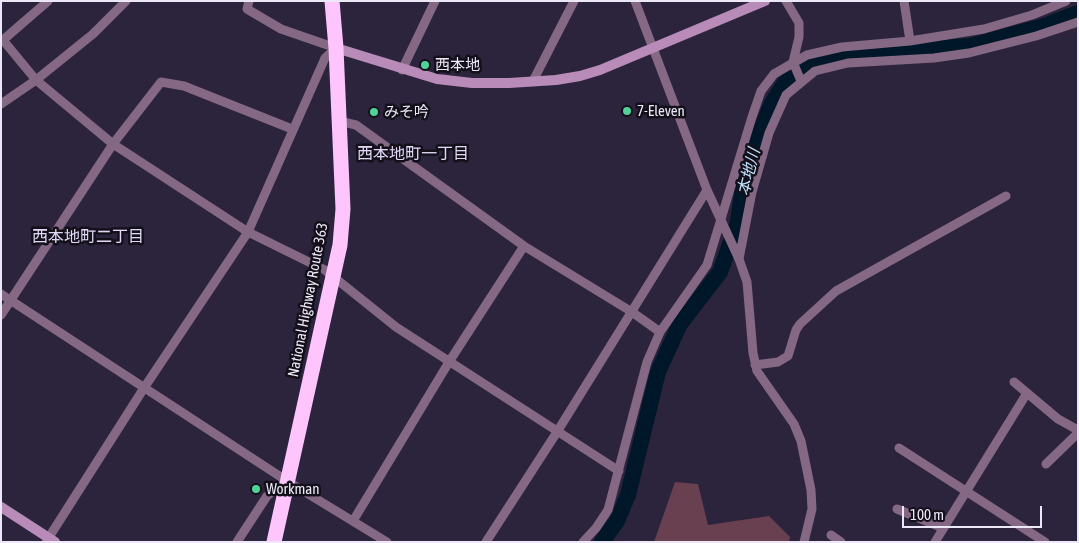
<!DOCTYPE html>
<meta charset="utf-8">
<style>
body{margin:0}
#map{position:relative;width:1079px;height:543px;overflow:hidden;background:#2c243c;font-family:"Asap Condensed",sans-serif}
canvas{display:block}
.frame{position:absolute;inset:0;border:2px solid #ede8f8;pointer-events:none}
.scale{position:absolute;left:902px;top:506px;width:140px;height:22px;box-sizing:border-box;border:2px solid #ede8f8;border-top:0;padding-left:6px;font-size:15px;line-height:18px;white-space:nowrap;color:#ede8f8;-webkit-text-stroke:4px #13101a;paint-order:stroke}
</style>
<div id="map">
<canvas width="1079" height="543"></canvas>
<div class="frame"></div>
<div class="scale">100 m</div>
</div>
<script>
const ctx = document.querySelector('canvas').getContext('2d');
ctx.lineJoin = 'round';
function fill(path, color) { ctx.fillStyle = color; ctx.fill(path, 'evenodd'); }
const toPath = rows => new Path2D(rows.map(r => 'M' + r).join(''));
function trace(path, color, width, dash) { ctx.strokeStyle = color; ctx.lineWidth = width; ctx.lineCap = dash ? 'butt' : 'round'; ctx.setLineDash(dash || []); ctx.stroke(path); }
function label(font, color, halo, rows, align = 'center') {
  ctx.font = font + ' "Asap Condensed","Noto Sans JP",sans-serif'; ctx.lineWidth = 5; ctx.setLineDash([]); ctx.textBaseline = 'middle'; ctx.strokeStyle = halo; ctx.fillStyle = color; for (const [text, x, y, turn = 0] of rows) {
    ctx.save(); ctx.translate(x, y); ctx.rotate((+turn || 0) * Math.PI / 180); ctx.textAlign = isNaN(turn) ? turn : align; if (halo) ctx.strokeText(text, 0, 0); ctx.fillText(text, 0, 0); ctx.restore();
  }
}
fill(toPath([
 [675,482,698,484,708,525,769,516,790,537,789,542,654,542]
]), '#694050');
trace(toPath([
 [602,542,617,521,628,495,658,372,680,324,720,272,738,222,743,187,756,142,772,103,784,84,802,66,833,58,855,54,970,46,1044,26,1078,13]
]), '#001729', 16);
trace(toPath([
 [48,1,3,40,36,80,113,144,248,232,325,270,396,327,619,471],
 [249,1,247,9,281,29,336,48],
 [635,1,707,190,739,259,747,282,753,353,757,371,794,424,801,441,811,490,812,509,804,542],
 [786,1,799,23,799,37,793,62,801,81],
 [904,1,910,41],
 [402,70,435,1],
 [533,81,574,1],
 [1,104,36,80,93,34,126,1],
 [339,121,356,125,524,246,632,312,660,332],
 [739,259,752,192,769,133,786,95,815,71,848,63,934,58,969,53,1036,36,1078,22],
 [1,294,287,481,387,542],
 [1,315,113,144,161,82,184,86,292,129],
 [755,365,778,362,788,356,796,330,800,324,836,291,1006,196],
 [1014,382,1058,419,1078,430],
 [899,448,1045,542],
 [1046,464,1078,433],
 [897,509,943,528],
 [353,521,449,362,524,246],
 [831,535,841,542],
 [46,542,144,388,248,232,325,58,336,48],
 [237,542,267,496,287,481],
 [486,542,557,432,707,190],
 [583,542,596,528,608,510,647,362,660,332,707,265,752,117,761,91,774,74,807,55,842,47,910,41,984,29,1032,15,1066,1],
 [935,542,1027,393]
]), '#856884', 9);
trace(toPath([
 [336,48,437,79,472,83,509,83,556,80,580,76,600,70,765,1],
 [1,507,55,542]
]), '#b98bb8', 10);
trace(toPath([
 [274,542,340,245,343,209,336,48,332,1]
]), '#fec5fd', 15);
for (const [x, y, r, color] of [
 [425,65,5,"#50d398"],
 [627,111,5,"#50d398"],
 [374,112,5,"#50d398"],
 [256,489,5,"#50d398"]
]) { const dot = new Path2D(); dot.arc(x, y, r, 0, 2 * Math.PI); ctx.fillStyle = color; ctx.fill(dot); trace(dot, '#13101a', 2); }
label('15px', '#ede8f8', '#13101a', [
 ["西本地",435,65],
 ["7-Eleven",637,111],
 ["みそ吟",384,112],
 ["Workman",266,489]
], 'left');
label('15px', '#ede8f8', '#13101a', [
 ["National Highway Route 363",308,300,-79]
]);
label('16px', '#e1d7f7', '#13101a', [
 ["西本地町一丁目",413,154],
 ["西本地町二丁目",88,237]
]);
label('italic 16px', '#bee1fe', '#13101a', [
 ["本地川",749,172,-76]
]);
</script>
